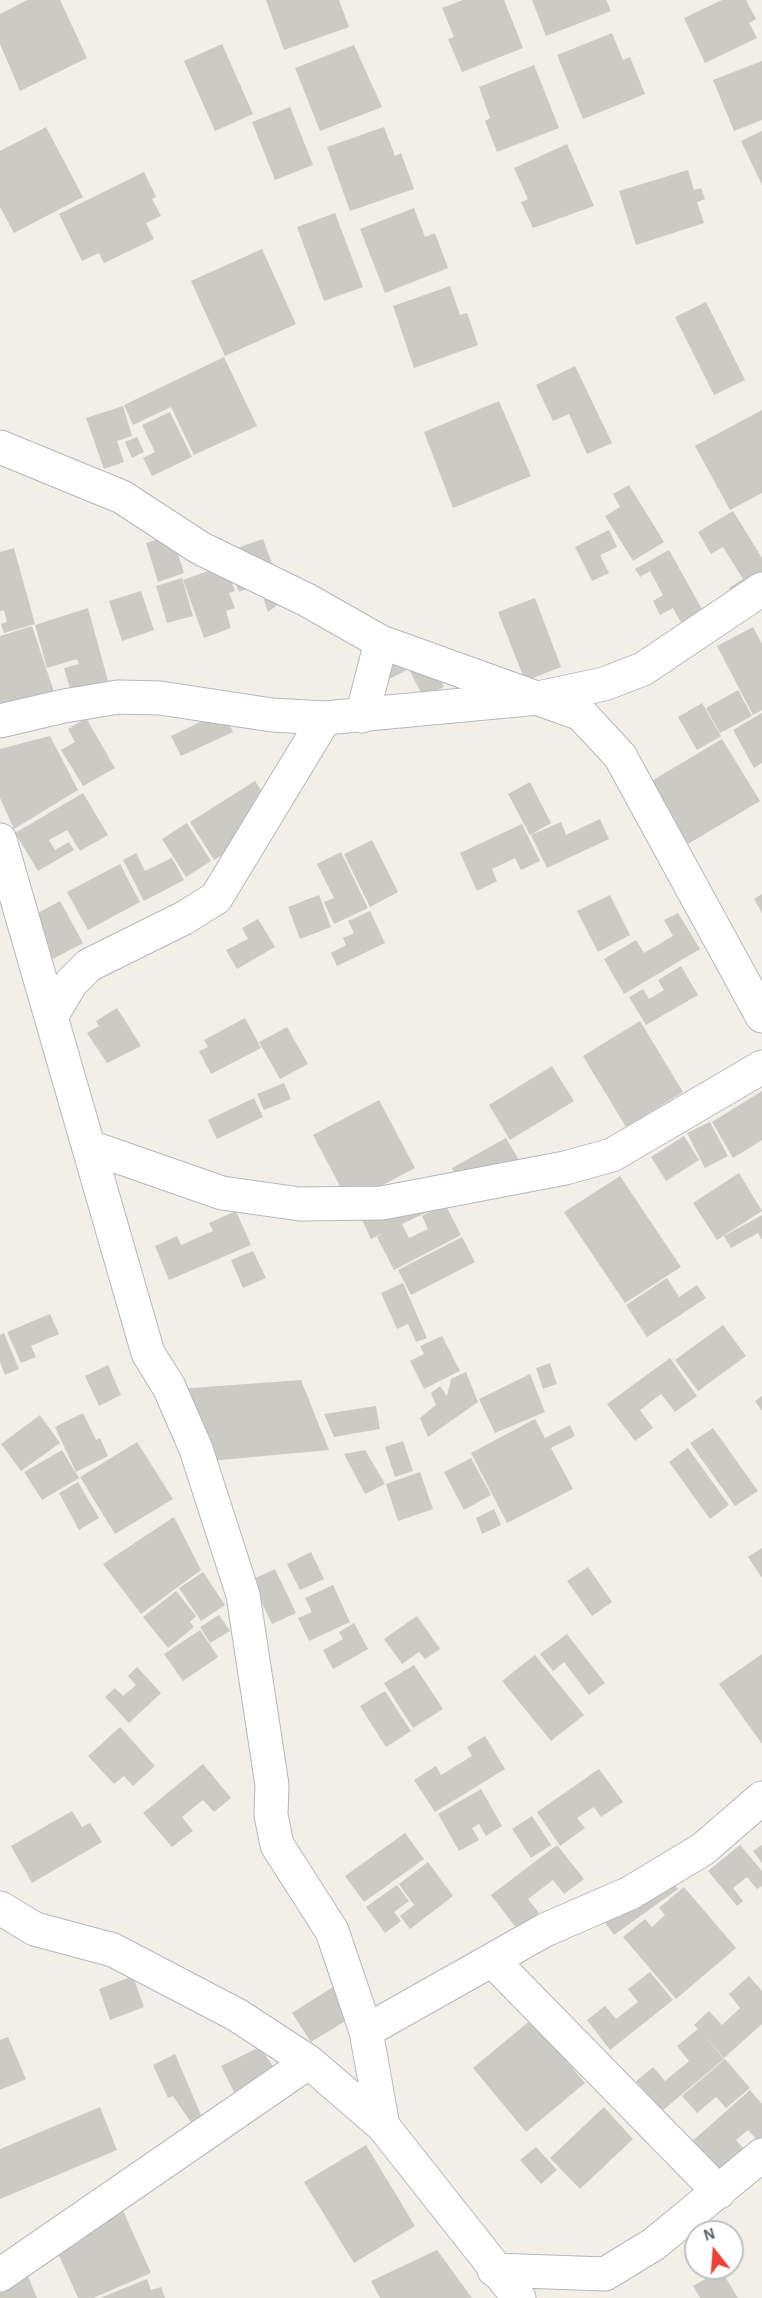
<!DOCTYPE html>
<style>
body{margin:0}
#map{position:relative;width:762px;height:2298px;overflow:hidden;background:#f1efe8;font-family:"Alegreya Sans",sans-serif}
canvas{display:block}
.north{position:absolute;left:684px;top:2220px;width:60px;height:60px;box-sizing:border-box;background:#fff;border:2px solid #bfc1c3;border-radius:50%;rotate:343deg;font-size:16px;font-weight:700;line-height:24px;text-align:center;color:#5f6368}
.north::after{content:'';display:block;margin:auto;width:21px;height:27px;background:#ea4335;clip-path:polygon(50% 0,100% 100%,50% 72%,0 100%)}
</style>
<div id="map">
<canvas width="762" height="2298"></canvas>
<div class="north">N</div>
</div>
<script>
const ctx = document.querySelector('canvas').getContext('2d');
ctx.lineJoin = 'round';
function fill(path, color) { ctx.fillStyle = color; ctx.fill(path, 'evenodd'); }
const toPath = rows => new Path2D(rows.map(r => 'M' + r).join(''));
function trace(path, color, width, dash) { ctx.strokeStyle = color; ctx.lineWidth = width; ctx.lineCap = dash ? 'butt' : 'round'; ctx.setLineDash(dash || []); ctx.stroke(path); }
fill(toPath([
 [27,0,60,0,87,58,20,91,0,44,0,14],
 [266,0,339,0,349,27,284,50],
 [463,0,504,0,523,48,462,72,448,39,454,37,442,8],
 [532,0,606,0,611,11,546,36],
 [722,0,746,0,756,19,749,23,757,38,705,63,684,18],
 [612,33,623,60,630,57,645,94,583,119,557,55],
 [222,44,253,114,215,131,184,61],
 [354,45,382,107,320,131,295,68],
 [762,61,762,120,734,131,713,80],
 [534,65,559,128,497,152,485,121,490,118,479,87],
 [290,107,313,165,275,180,252,122],
 [46,127,83,197,14,233,0,207,0,151],
 [384,127,395,156,401,153,414,189,350,211,327,147],
 [762,131,762,185,741,141],
 [567,144,594,206,533,228,521,202,528,199,514,168],
 [688,170,694,190,701,188,705,199,697,202,704,223,636,245,619,191],
 [144,172,156,197,152,199,161,216,146,223,154,239,104,263,99,253,82,261,59,214],
 [414,208,425,237,435,233,448,268,385,293,360,229],
 [335,213,363,287,324,301,297,227],
 [262,249,296,324,225,356,191,281],
 [450,286,460,315,467,313,478,345,414,368,393,306],
 [706,302,745,380,714,395,675,317],
 [224,357,257,426,194,455,171,407,133,425,124,405],
 [575,366,612,443,587,454,569,414,553,421,536,385],
 [499,401,531,476,453,508,424,432],
 [123,406,132,436,117,441,124,462,104,469,86,418],
 [762,410,762,493,730,510,695,446],
 [170,412,192,457,152,476,143,458,155,452,142,425],
 [137,437,144,452,132,458,125,442],
 [629,485,664,542,633,561,605,516,620,507,613,494],
 [733,511,762,558,762,585,737,600,729,588,743,579,723,547,711,554,698,532],
 [609,530,617,547,600,555,609,573,592,581,575,547],
 [172,535,184,573,158,582,146,543],
 [263,539,285,599,268,612,259,585,239,592,225,552],
 [14,548,35,624,4,633,1,624,7,622,4,610,0,611,0,552],
 [669,550,708,620,686,632,673,608,660,615,653,601,663,595,650,571,640,577,635,569],
 [225,565,235,591,229,593,235,608,226,611,231,628,204,638,183,580],
 [182,578,193,616,167,623,156,586],
 [141,591,154,630,122,641,109,601],
 [535,598,561,667,525,681,498,612],
 [88,608,108,681,71,692,64,668,79,664,77,659,47,668,35,625],
 [32,626,55,695,0,713,0,636],
 [753,627,762,644,762,710,753,715,717,646],
 [420,641,444,687,423,697,409,669,381,683,372,666],
 [738,690,752,716,720,733,706,708],
 [702,703,721,736,697,750,678,717],
 [223,711,233,732,181,756,171,736],
 [762,713,762,763,754,768,733,730],
 [86,718,115,768,83,786,61,750,75,742,68,729],
 [50,736,78,790,14,829,0,798,0,749],
 [722,739,760,801,688,844,650,782],
 [255,781,279,819,214,860,190,822],
 [530,782,551,823,530,835,508,794],
 [83,793,108,835,80,851,67,830,49,840,55,850,69,842,74,850,38,871,15,833],
 [600,819,609,839,547,868,531,835,561,822,566,835],
 [187,823,211,861,186,877,162,839],
 [522,824,540,861,521,870,515,858,492,869,497,881,477,891,460,853],
 [372,840,398,892,370,907,344,854],
 [341,852,368,908,334,924,324,902,334,898,317,864],
 [136,853,145,871,172,858,184,880,144,901,123,860],
 [120,864,140,902,88,930,67,892],
 [762,894,762,913,754,899],
 [319,895,331,927,300,939,288,907],
 [610,895,630,935,598,952,577,911],
 [60,901,83,943,53,959,29,918],
 [370,911,385,943,337,966,331,953,346,945,343,938,354,933,348,921],
 [678,913,700,949,624,994,604,959,636,940,644,953,673,936,664,920],
 [258,919,275,947,237,969,226,950,248,939,242,928],
 [681,966,698,995,646,1025,629,997,643,989,649,999,664,990,658,980],
 [117,1008,141,1046,107,1063,87,1033,99,1026,96,1021],
 [245,1018,261,1048,211,1074,199,1051,208,1047,204,1040],
 [640,1021,683,1092,626,1127,583,1056],
 [287,1027,308,1064,280,1079,259,1042],
 [552,1066,574,1101,510,1140,489,1105],
 [284,1083,291,1099,264,1110,257,1094],
 [762,1091,762,1140,733,1158,712,1122],
 [254,1098,263,1117,217,1139,208,1120],
 [379,1100,415,1168,349,1203,313,1135],
 [710,1122,728,1156,705,1168,687,1133],
 [684,1136,699,1160,666,1181,651,1157],
 [506,1138,526,1172,472,1203,452,1168],
 [739,1173,762,1211,717,1240,693,1203],
 [620,1176,681,1267,625,1303,564,1212],
 [354,1203,445,1204,461,1235,394,1270,377,1237,383,1233,371,1239],
 [438,1207,422,1216,428,1229,409,1238,402,1224],
 [236,1211,251,1245,169,1280,155,1246,177,1236,181,1245,213,1231,209,1223],
 [762,1215,762,1240,758,1233,731,1248,724,1236],
 [462,1237,475,1262,411,1295,398,1270],
 [253,1251,266,1278,243,1288,231,1260],
 [667,1278,679,1297,697,1285,706,1298,647,1337,626,1305],
 [403,1283,427,1338,416,1342,408,1324,397,1329,381,1293],
 [50,1314,59,1334,31,1346,36,1357,21,1363,7,1332],
 [723,1325,746,1356,698,1391,675,1360],
 [4,1333,19,1369,5,1375,0,1362,0,1335],
 [442,1336,460,1371,424,1389,410,1361,424,1354,420,1346],
 [670,1358,697,1396,675,1412,661,1394,640,1410,653,1428,635,1441,607,1404],
 [550,1363,557,1384,543,1389,536,1368],
 [108,1365,121,1395,99,1406,85,1376],
 [466,1372,478,1402,428,1437,420,1418,436,1405,431,1393,440,1386,447,1396,451,1379],
 [530,1374,545,1412,495,1433,479,1399],
 [301,1380,329,1450,210,1461,178,1389],
 [762,1396,762,1411,755,1401],
 [376,1406,380,1429,334,1437,324,1414],
 [83,1413,96,1440,100,1438,108,1456,76,1472,55,1427],
 [40,1415,60,1443,21,1471,1,1444],
 [535,1419,545,1438,570,1425,575,1436,551,1448,573,1489,507,1523,471,1453],
 [713,1428,758,1491,735,1506,690,1443],
 [403,1441,413,1471,395,1477,385,1447],
 [137,1442,173,1499,115,1534,80,1477],
 [688,1448,729,1505,710,1519,669,1462],
 [62,1450,79,1478,42,1500,24,1472],
 [365,1450,385,1484,365,1494,344,1454],
 [471,1458,491,1495,464,1510,444,1472],
 [420,1472,433,1509,398,1521,386,1484],
 [78,1482,99,1518,79,1530,59,1493],
 [494,1509,501,1525,482,1534,476,1518],
 [174,1517,201,1570,141,1614,103,1564],
 [762,1548,762,1578,748,1557],
 [311,1552,324,1579,300,1590,287,1564],
 [588,1567,612,1602,592,1616,567,1581],
 [275,1569,296,1613,272,1624,251,1580],
 [203,1572,225,1605,201,1621,179,1588],
 [333,1585,350,1622,309,1641,298,1618,312,1612,305,1598],
 [176,1591,196,1616,190,1622,194,1627,168,1648,143,1617],
 [219,1615,230,1631,210,1643,200,1627],
 [417,1616,440,1649,425,1659,419,1652,402,1664,384,1639],
 [354,1623,368,1649,333,1669,323,1650,343,1639,339,1632],
 [200,1630,218,1657,183,1681,164,1654],
 [567,1634,605,1683,589,1695,564,1662,553,1671,540,1654],
 [762,1654,762,1744,719,1684],
 [535,1655,584,1715,551,1741,502,1681],
 [414,1665,443,1709,413,1728,384,1683],
 [137,1667,161,1693,129,1723,105,1697,115,1688,123,1696,136,1685,128,1676],
 [385,1691,411,1731,386,1747,360,1706],
 [120,1727,155,1766,133,1786,124,1776,114,1784,88,1756],
 [485,1736,505,1769,435,1812,414,1780,436,1766,441,1775,472,1756,467,1747],
 [203,1764,231,1798,214,1812,203,1800,182,1817,193,1831,172,1847,143,1813],
 [599,1769,623,1802,601,1817,594,1807,577,1818,585,1828,560,1846,537,1812],
 [481,1789,502,1826,486,1836,479,1824,472,1828,479,1840,459,1851,438,1814],
 [72,1811,82,1827,90,1823,102,1842,32,1883,11,1846],
 [532,1816,551,1845,531,1858,512,1829],
 [405,1833,424,1859,364,1902,345,1876],
 [557,1845,584,1879,564,1894,553,1880,528,1899,539,1913,517,1929,491,1895],
 [740,1845,762,1871,762,1886,757,1889,747,1877,733,1888,743,1901,737,1906,708,1871],
 [762,1845,762,1863,753,1851],
 [656,1858,678,1889,614,1935,592,1904],
 [428,1862,453,1896,410,1929,400,1916,414,1905,399,1884],
 [397,1885,409,1901,394,1912,401,1921,385,1933,366,1907],
 [684,1887,736,1948,676,1999,623,1937,645,1919,652,1927,665,1915,659,1908],
 [650,1972,673,2000,610,2050,587,2020,605,2006,616,2019,638,2002,628,1989],
 [133,1976,144,2007,110,2020,99,1989],
 [749,1976,762,1991,762,2024,724,2058,702,2033,724,2059,662,2111,636,2081,653,2067,665,2081,689,2061,677,2046,698,2029,694,2025,709,2011,722,2025,740,2008,729,1994],
 [336,1985,355,2015,311,2042,292,2013],
 [532,2019,585,2083,526,2132,473,2068],
 [8,2037,26,2079,0,2090,0,2040],
 [260,2047,285,2084,241,2106,221,2066],
 [175,2054,201,2115,192,2124,173,2096,168,2098,153,2065],
 [725,2059,750,2088,726,2108,716,2097,697,2113,682,2096],
 [750,2090,762,2104,762,2137,758,2141,748,2130,736,2140,746,2151,717,2175,689,2144],
 [100,2107,117,2150,0,2199,0,2149],
 [604,2107,633,2139,580,2189,550,2158],
 [366,2145,415,2226,354,2263,304,2182],
 [536,2147,557,2170,541,2184,520,2160],
 [119,2202,151,2273,93,2298,78,2298,49,2233],
 [17,2250,37,2298,0,2298,0,2257],
 [437,2250,472,2298,380,2298,371,2281],
 [721,2270,738,2298,700,2298,693,2286],
 [147,2279,151,2290,161,2287,165,2298,100,2298]
]), '#cccac5');
const minor = toPath([
 [0,447,122,497,200,548,307,600,381,642,581,714,620,756,762,1016],
 [362,716,381,642],
 [0,721,64,706,118,697,160,698,272,715,325,718,538,698,604,684,643,669,762,589],
 [0,840,148,1353,169,1387,196,1449,243,1595,272,1785,271,1815,277,1845,332,1931,366,2031,383,2126],
 [52,1015,71,983,89,965,184,918,216,898,325,718],
 [90,1147,222,1193,300,1204,382,1203,565,1168,612,1155,762,1067],
 [0,1908,35,1929,113,1950,237,2015,309,2062,383,2126,519,2298],
 [493,1961,719,2192],
 [366,2031,545,1930,630,1893,703,1849,762,1798],
 [494,2270,605,2274,654,2244,762,2155],
 [0,2275,309,2062]
]);
trace(minor, '#b5b8bc', 35);
trace(minor, '#fff', 33);
</script>
